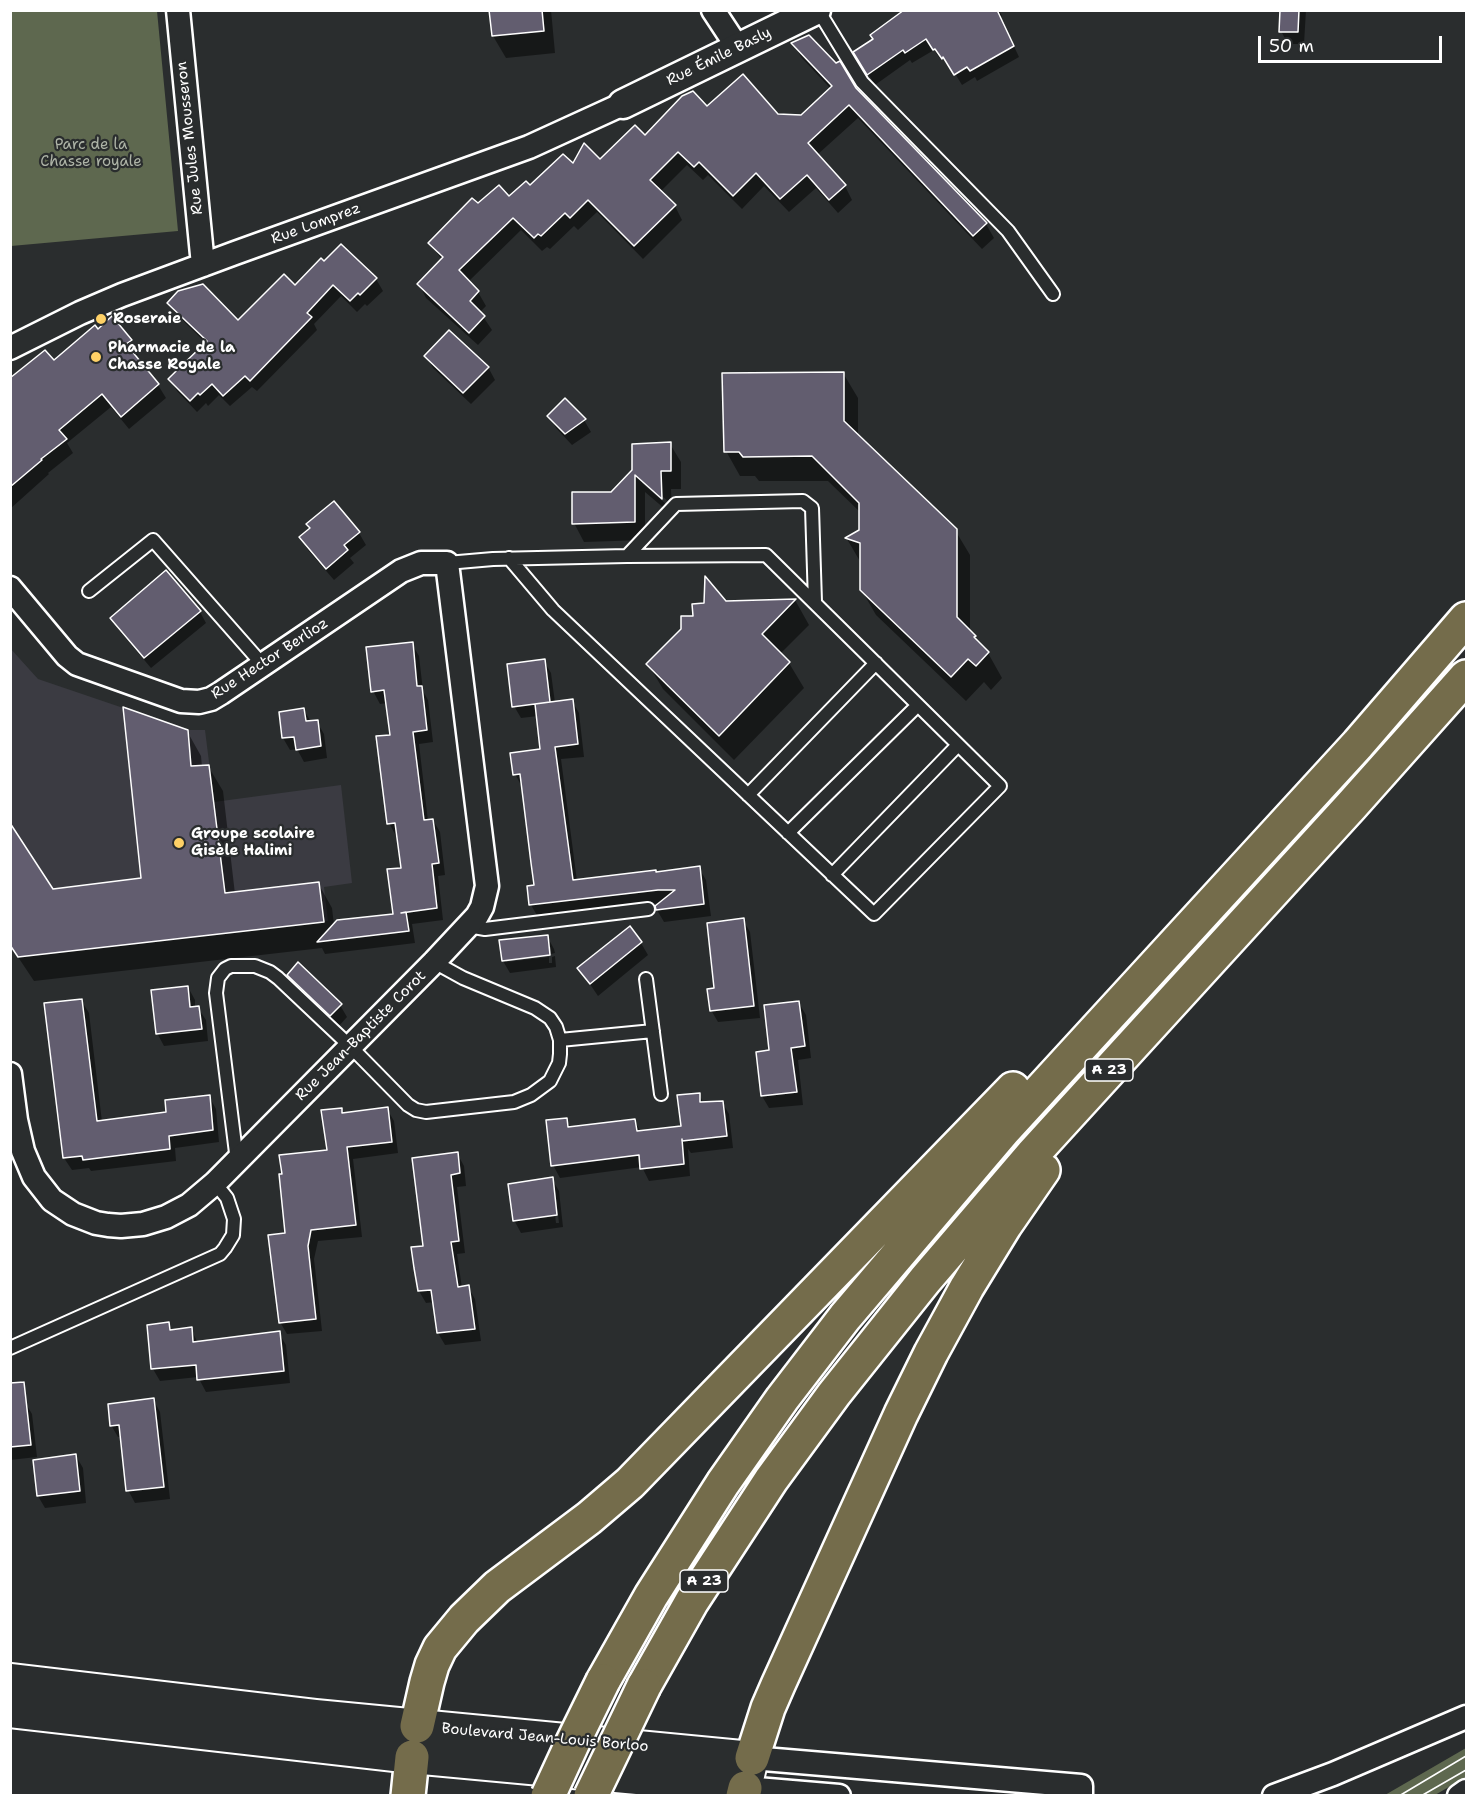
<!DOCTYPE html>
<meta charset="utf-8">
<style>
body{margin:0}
#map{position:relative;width:1477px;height:1806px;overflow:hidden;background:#2a2d2e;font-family:"Shantell Sans",sans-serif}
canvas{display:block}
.frame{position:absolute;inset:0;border:12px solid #fff;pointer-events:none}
.scale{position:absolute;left:1258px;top:36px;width:184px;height:27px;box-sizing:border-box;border:3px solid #fff;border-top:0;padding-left:8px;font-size:18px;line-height:21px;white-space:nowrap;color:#fff;-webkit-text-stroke:4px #2a2d2e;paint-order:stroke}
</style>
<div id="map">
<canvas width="1477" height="1806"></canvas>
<div class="frame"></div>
<div class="scale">50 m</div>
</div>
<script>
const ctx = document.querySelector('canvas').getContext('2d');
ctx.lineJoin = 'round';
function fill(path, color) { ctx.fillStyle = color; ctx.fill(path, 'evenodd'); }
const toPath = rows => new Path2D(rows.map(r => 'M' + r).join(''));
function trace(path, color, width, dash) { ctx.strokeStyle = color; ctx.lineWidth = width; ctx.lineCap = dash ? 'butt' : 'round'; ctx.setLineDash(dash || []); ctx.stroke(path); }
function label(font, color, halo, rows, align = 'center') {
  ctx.font = font + ' "Shantell Sans",sans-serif'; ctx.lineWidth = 4.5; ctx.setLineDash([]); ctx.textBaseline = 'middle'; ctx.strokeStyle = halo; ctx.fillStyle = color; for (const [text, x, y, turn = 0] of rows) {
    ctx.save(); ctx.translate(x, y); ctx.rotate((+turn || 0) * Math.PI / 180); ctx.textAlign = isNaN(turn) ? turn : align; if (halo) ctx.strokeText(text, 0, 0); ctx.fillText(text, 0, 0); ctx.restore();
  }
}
fill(toPath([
 [10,648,38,679,188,730,205,730,214,802,341,785,352,883,324,887,328,921,18,957,10,945]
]), '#3b3b42');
fill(toPath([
 [11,10,157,11,178,231,11,246],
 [1466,1748,1466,1777,1435,1795,1385,1795]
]), '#5e684f');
fill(toPath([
 [491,10,551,10,555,53,506,58,493,36],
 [907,10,1003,10,1000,12,1002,16,1000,17,1019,57,977,81,975,77,962,85,951,67,949,68,943,59,941,60,934,50,912,63,910,60,875,85,855,52,874,40],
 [1281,10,1306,10,1304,44,1288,44,1281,31],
 [794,44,855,89,986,224,994,238,982,249,858,118,817,155,845,186,852,200,838,213,816,188,789,212,764,186,742,209,708,175,703,180,687,165,660,192,675,206,682,220,643,259,597,212,578,230,574,226,550,249,547,247,542,251,521,230,468,282,478,292,486,306,480,312,492,330,478,345,426,298,419,284,442,260,430,243,478,206,509,198,573,166,600,161,645,137,707,108,801,116,831,89,801,57],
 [341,246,376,279,383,291,367,306,365,304,357,312,341,296,314,324,317,330,257,391,252,387,230,406,219,395,208,406,206,403,197,412,177,391,170,380,207,344,176,314,169,303,238,322,295,287,324,263],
 [98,331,130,340,138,354,134,357,158,385,166,398,129,429,111,407,67,443,73,453,48,473,49,474,10,509,10,380,53,362],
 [426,356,488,367,495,380,471,404,433,368],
 [843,373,858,398,858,436,955,530,970,555,970,632,988,653,1002,678,991,690,984,682,966,701,876,615,861,589,861,563,847,539,861,531,861,513,828,481,759,481,755,476,740,476,726,451],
 [565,400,584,420,591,432,572,445,556,428,549,416],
 [670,444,681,462,681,489,671,489,672,515,645,492,645,540,584,542,574,523],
 [642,479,669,502,667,505,642,483],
 [359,533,366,545,350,558,354,563,334,580,308,550,301,538],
 [795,600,809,625,780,654,789,663,804,688,734,760,663,689,648,664,694,617,726,602],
 [200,612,206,623,151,668,118,629,112,618],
 [412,644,419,656,423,691,428,700,433,742,419,744,428,821,433,820,440,832,445,875,438,876,443,920,412,924,415,943,325,954,322,948,34,981,10,945,52,890,142,880,187,731,201,756,202,767,208,766,223,791,235,894,318,883,332,908,334,925,395,915,402,869,398,835,396,836,389,823,392,736,387,703,380,704,373,691],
 [544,661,551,673,555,703,572,701,579,713,584,757,561,759,577,881,699,868,706,880,711,916,664,922,657,910,661,903,538,917,531,905,536,886,522,787,515,774,542,750,538,716,521,718,514,706],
 [304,710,311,722,317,722,324,734,327,758,304,762,297,749,290,750,283,738],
 [743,920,750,932,760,1018,718,1022,711,1010,716,989],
 [547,936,554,949,555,953,551,954,551,947,548,947,506,959,506,962,549,957,549,963,552,963,552,957,555,956,556,967,510,973,503,961],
 [641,943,648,955,598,996,579,968],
 [288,975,340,1005,347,1017,338,1027,296,987],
 [188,987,195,1000,195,1008,198,1008,206,1020,208,1041,164,1046,157,1033],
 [81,1000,89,1013,102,1122,168,1114,209,1096,216,1109,219,1142,175,1148,176,1161,91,1171,89,1168,72,1170,64,1158],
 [799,1003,806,1015,811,1058,798,1060,803,1105,769,1108,762,1096,757,1054,771,1051],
 [699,1094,704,1104,722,1102,729,1114,733,1148,691,1153,688,1149,690,1176,649,1181,642,1167,560,1178,553,1165,566,1120,571,1128,634,1120,641,1132,682,1128],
 [387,1109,394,1121,398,1153,353,1159,362,1237,318,1241,314,1259,322,1331,287,1334,280,1322,287,1234,328,1151,341,1110,344,1114],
 [457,1153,464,1166,466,1186,457,1187,465,1253,457,1254,462,1288,468,1287,475,1299,481,1341,445,1345,438,1333,434,1302,426,1303,419,1291,425,1247],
 [552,1179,559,1191,563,1227,521,1233,514,1220],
 [552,1190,555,1190,559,1223,556,1223],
 [168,1324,172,1331,191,1329,198,1343,279,1333,286,1345,290,1383,206,1392,198,1377,160,1381,153,1369,148,1326],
 [153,1399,160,1412,170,1499,135,1503,128,1490,122,1437,118,1437,111,1425],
 [25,1402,32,1414,37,1457,10,1460,10,1403],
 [76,1456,83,1468,86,1503,45,1508,38,1496,34,1461]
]), '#0007');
const building = toPath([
 [489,10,542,10,544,31,492,36,489,10],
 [904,10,997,10,1014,46,970,71,967,67,954,75,943,57,942,59,935,49,933,50,926,39,905,53,903,50,867,75,853,52,873,39,870,35,904,10],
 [1280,10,1299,10,1298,32,1279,32,1280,10],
 [809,35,836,63,840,61,856,88,987,223,973,236,849,105,808,143,846,185,829,200,807,175,780,199,756,173,733,196,699,162,694,167,678,152,650,180,676,205,634,246,588,200,570,218,565,213,541,236,538,234,534,238,513,218,459,270,479,291,470,301,485,316,469,333,417,284,443,257,428,243,472,198,478,203,499,185,509,196,526,181,530,185,563,154,573,163,584,143,600,159,635,125,645,135,682,96,693,91,707,106,743,74,778,114,801,115,832,86,791,43,809,35],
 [341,244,377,278,360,295,358,293,350,301,333,285,307,313,312,317,250,381,245,376,223,396,212,384,200,395,198,393,190,401,168,379,207,341,167,303,178,291,203,284,238,320,284,274,295,285,321,258,324,261,341,244],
 [112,316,132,340,126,344,159,384,121,417,102,394,59,430,67,439,41,459,42,460,10,487,10,378,45,350,54,360,95,325,98,329,112,316],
 [449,330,489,367,463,393,424,356,449,330],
 [844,372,844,421,957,529,957,617,976,636,974,637,989,652,976,666,968,659,951,677,860,590,860,543,845,538,859,530,859,503,812,456,743,457,739,452,724,452,722,373,844,372],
 [565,398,586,419,565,434,547,416,565,398],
 [671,442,671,471,661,471,662,499,635,475,635,522,572,524,572,492,611,492,632,470,632,444,671,442],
 [334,501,360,532,344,545,348,550,326,569,299,537,310,528,306,524,334,501],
 [166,570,201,611,144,658,110,618,166,570],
 [705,576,726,601,796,599,762,634,790,662,719,736,646,664,681,629,681,616,693,616,692,604,704,603,705,576],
 [413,642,417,686,422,686,427,730,413,732,424,820,433,819,439,863,432,864,437,908,401,913,406,912,409,931,317,942,337,920,393,914,387,869,401,868,395,823,387,824,376,736,390,735,384,690,371,692,366,647,413,642],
 [545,659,550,702,512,707,507,664,545,659],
 [573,699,578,744,555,747,573,880,656,870,656,872,700,866,704,904,656,910,655,906,675,890,658,890,529,905,527,886,534,885,531,863,520,774,513,775,510,753,540,749,535,704,573,699],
 [123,707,188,730,191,766,209,765,225,893,319,882,324,922,18,957,10,945,10,823,53,889,141,878,123,707],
 [304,708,306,721,318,720,321,746,296,750,294,737,282,738,279,712,304,708],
 [744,918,754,1006,710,1011,707,989,714,988,707,923,744,918],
 [630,926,642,942,590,984,577,968,630,926],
 [548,935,550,955,502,961,499,940,548,935],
 [298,962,342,1004,330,1016,287,975,298,962],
 [188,986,190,1007,199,1006,202,1029,156,1034,151,990,188,986],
 [82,999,97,1121,166,1112,165,1100,210,1095,213,1130,169,1136,170,1149,83,1160,82,1156,63,1158,44,1003,82,999],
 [799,1001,805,1046,791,1048,797,1092,761,1096,756,1052,769,1050,764,1005,799,1001],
 [700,1093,700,1102,723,1101,727,1136,682,1141,682,1139,684,1164,640,1169,639,1155,551,1166,546,1120,567,1118,568,1127,635,1119,637,1131,681,1126,677,1095,700,1093],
 [388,1107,392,1142,347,1147,356,1225,311,1230,308,1246,316,1319,279,1323,268,1235,285,1233,279,1174,282,1174,279,1155,327,1150,321,1110,342,1108,342,1113,388,1107],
 [458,1152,460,1173,451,1175,459,1241,451,1242,458,1287,469,1285,475,1329,437,1333,431,1290,418,1291,414,1268,411,1247,423,1246,412,1158,458,1152],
 [553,1177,557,1215,513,1221,508,1184,553,1177],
 [169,1322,170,1330,192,1327,193,1342,280,1331,284,1371,197,1380,196,1365,151,1369,147,1325,169,1322],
 [24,1382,31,1445,10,1447,10,1383,24,1382],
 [154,1398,164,1487,126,1491,119,1425,110,1426,108,1404,154,1398],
 [76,1454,80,1491,37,1496,33,1460,76,1454]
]);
fill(building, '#625d6f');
trace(building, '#fff', 1.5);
const service = toPath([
 [818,10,862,82,1008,231,1053,294],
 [509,558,553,610,874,914,1000,786,766,555,627,556],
 [447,563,493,559,627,556,676,504,803,501,812,508,815,602],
 [89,591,153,540,263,665],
 [748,795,876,663],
 [788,833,918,705],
 [832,875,958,745],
 [468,926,485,929,648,909],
 [646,979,661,1094],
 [560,1040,653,1031],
 [237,1161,216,993,218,978,225,969,231,966,255,966,270,972,278,978,350,1046,408,1105,416,1110,426,1112,514,1102,531,1095,550,1081,559,1063,560,1054,560,1040,556,1027,550,1018,535,1008,463,978,434,962],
 [10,1348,220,1254,225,1248,233,1235,234,1219,227,1198,215,1183]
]);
const minor = toPath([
 [178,10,203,265],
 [713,10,738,48],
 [10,348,80,313,122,295,235,253,529,147,623,104],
 [10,588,67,656,77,664,181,701,199,702,211,699,221,693,401,571,421,563,447,563,487,886,482,907,477,916,434,962,215,1183,189,1205,166,1217,143,1224,121,1226,108,1225,96,1223,73,1214,52,1200,34,1177,23,1151,16,1120,10,1074],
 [752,1758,1081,1786,1081,1796],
 [745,1788,839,1796],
 [1274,1796,1333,1774,1466,1717],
 [1459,1796,1466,1791]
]);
const tertiary = toPath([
 [623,104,816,10]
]);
const secondary = toPath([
 [10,1680,315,1716,752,1758,745,1788,412,1757,10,1711]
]);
const motorway = toPath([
 [603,1681,651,1596,723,1483,782,1399,845,1317,1004,1130,1358,744,1466,619],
 [644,1686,692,1601,771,1480,834,1394,925,1280,1032,1155,1351,806,1466,677],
 [417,1726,427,1682,432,1665,440,1648,464,1619,497,1587,589,1518,630,1483,1013,1089],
 [752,1758,768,1708,778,1685,901,1414,931,1353,967,1287,1005,1225,1043,1170],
 [408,1796,412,1757],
 [743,1796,745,1788]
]);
trace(service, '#fff', 16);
trace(minor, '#fff', 27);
trace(tertiary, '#fff', 33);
trace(secondary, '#fff', 36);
trace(motorway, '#fff', 38);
trace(service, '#2a2d2e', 12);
trace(minor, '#2a2d2e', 22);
trace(tertiary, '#2a2d2e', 28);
trace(secondary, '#2a2d2e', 32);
trace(motorway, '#746c4b', 33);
trace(toPath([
 [1399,1796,1466,1756],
 [1421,1796,1466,1770]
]), '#fff', 1.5);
const motorwayBridge = toPath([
 [548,1796,572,1744,603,1681],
 [591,1796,644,1686]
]);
trace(motorwayBridge, '#fff', 38, []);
trace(motorwayBridge, '#746c4b', 33);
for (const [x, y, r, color] of [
 [101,319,6,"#ffd166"],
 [96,357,6,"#ffd166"],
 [179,843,6,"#ffd166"]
]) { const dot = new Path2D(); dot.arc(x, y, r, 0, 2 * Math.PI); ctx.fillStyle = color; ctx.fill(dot); trace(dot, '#2a2d2e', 2); }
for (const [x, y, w] of [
 [1109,1070,48],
 [704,1581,48]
]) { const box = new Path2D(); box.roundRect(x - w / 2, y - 11, w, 22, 4.5); ctx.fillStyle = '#2a2d2e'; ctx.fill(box); trace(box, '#fff', 1.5); }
label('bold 14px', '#fff', null, [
 ["A 23",1109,1070],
 ["A 23",704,1581]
]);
label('15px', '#fff', '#2a2d2e', [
 ["Rue Émile Basly",719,57,-26],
 ["Rue Jules Mousseron",190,138,-96],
 ["Rue Lomprez",316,224,-20],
 ["Rue Hector Berlioz",270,659,-33],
 ["Rue Jean-Baptiste Corot",361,1036,-45],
 ["Boulevard Jean-Louis Borloo",545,1738,5]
]);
label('15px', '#aeb4a7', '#2a2d2e', [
 ["Parc de la",91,145],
 ["Chasse royale",91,162]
]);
label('bold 15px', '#fff', '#2a2d2e', [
 ["Roseraie",113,319],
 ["Pharmacie de la",108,348],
 ["Chasse Royale",108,365],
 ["Groupe scolaire",191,834],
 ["Gisèle Halimi",191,851]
], 'left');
</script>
